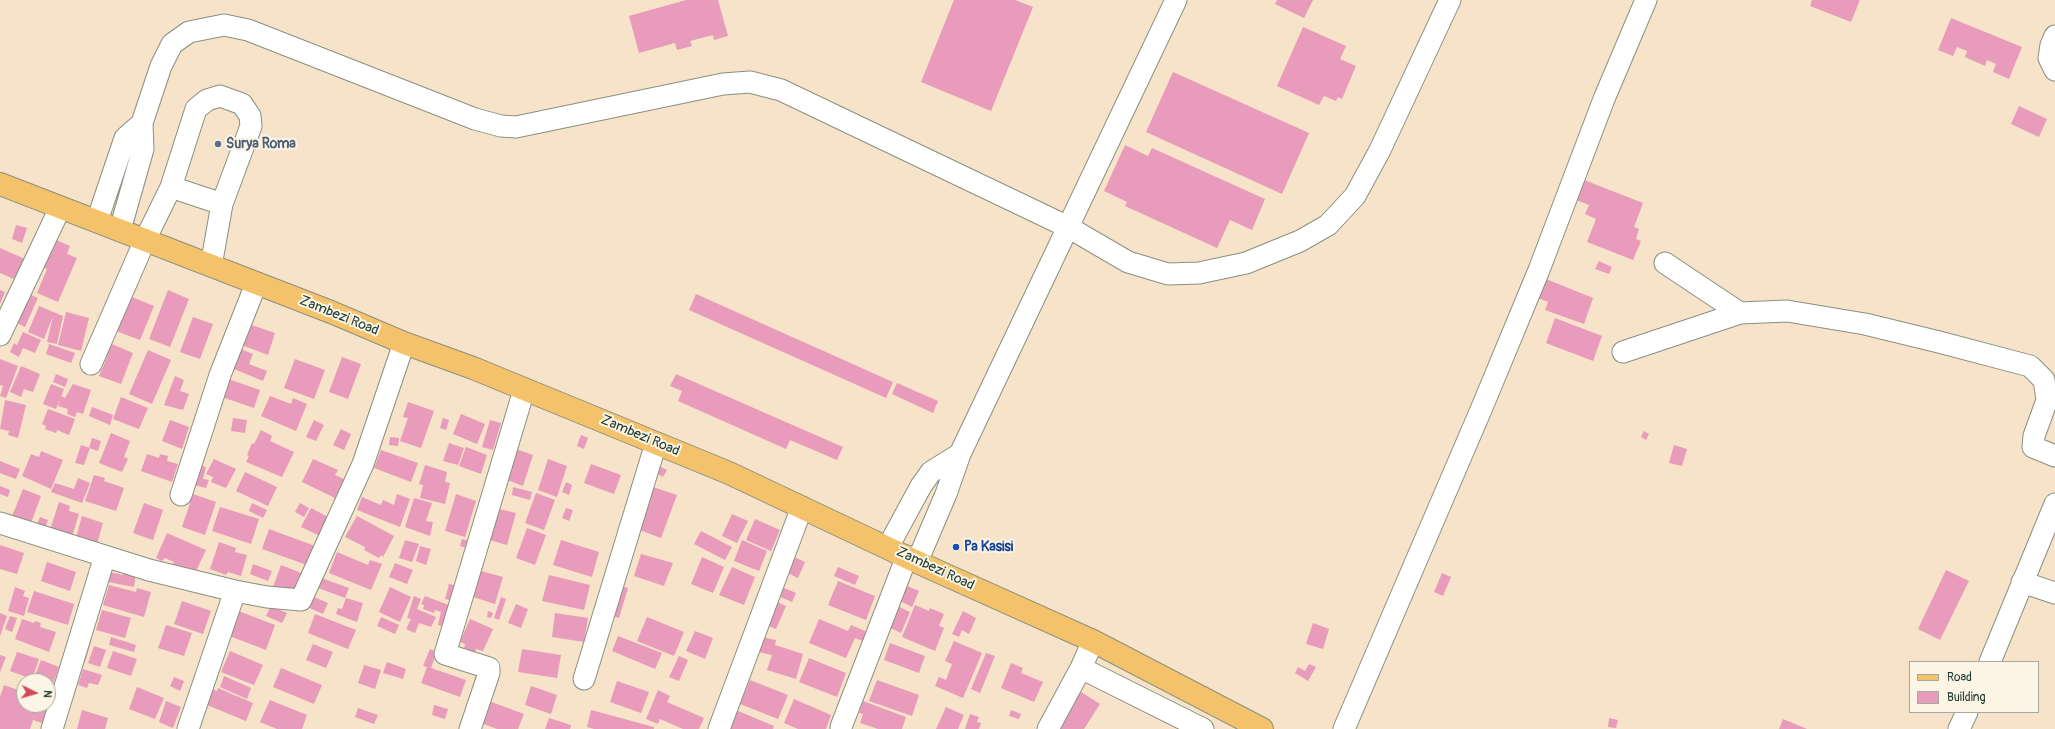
<!DOCTYPE html>
<style>
body{margin:0}
#map{position:relative;width:2055px;height:729px;overflow:hidden;background:#f6e3ca;font-family:Pangolin,sans-serif}
canvas{display:block}
.legend{position:absolute;left:1909px;top:661px;width:130px;height:52px;box-sizing:border-box;background:#fcf5e5;border:1px solid #a4ab9e;margin:0;padding:5px 7px;list-style:none;font-size:12px;color:#1f3d34}
.legend li{display:flex;align-items:center;gap:8px;height:20px}
.legend b{width:20px;border:1px solid #a4ab9e}
.north{position:absolute;left:16px;top:673px;width:40px;height:40px;box-sizing:border-box;background:#fcf5e5;border:1px solid #a4ab9e;border-radius:50%;rotate:95deg;font-size:11px;font-weight:700;line-height:16px;text-align:center;color:#1f3d34}
.north::after{content:'';display:block;margin:auto;width:14px;height:18px;background:#d1495b;clip-path:polygon(50% 0,100% 100%,50% 72%,0 100%)}
</style>
<div id="map">
<canvas width="2055" height="729"></canvas>
<ul class="legend">
<li><b style="height:5px;background:#f3c26a"></b>Road</li>
<li><b style="height:11px;background:#e89bbb"></b>Building</li>
</ul>
<div class="north">N</div>
</div>
<script>
const ctx = document.querySelector('canvas').getContext('2d');
ctx.lineJoin = 'round';
function fill(path, color) { ctx.fillStyle = color; ctx.fill(path, 'evenodd'); }
const toPath = rows => new Path2D(rows.map(r => 'M' + r).join(''));
function trace(path, color, width, dash) { ctx.strokeStyle = color; ctx.lineWidth = width; ctx.lineCap = dash ? 'butt' : 'round'; ctx.setLineDash(dash || []); ctx.stroke(path); }
function label(font, color, halo, rows, align = 'center') {
  ctx.font = font + ' Pangolin,sans-serif'; ctx.lineWidth = 4; ctx.setLineDash([]); ctx.textBaseline = 'middle'; ctx.strokeStyle = halo; ctx.fillStyle = color; for (const [text, x, y, turn = 0] of rows) {
    ctx.save(); ctx.translate(x, y); ctx.rotate((+turn || 0) * Math.PI / 180); ctx.textAlign = isNaN(turn) ? turn : align; if (halo) ctx.strokeText(text, 0, 0); ctx.fillText(text, 0, 0); ctx.restore();
  }
}
fill(toPath([
 [686,0,718,0,728,36,714,40,713,35,690,41,692,46,677,50,675,43,639,53,629,16],
 [954,0,1015,0,1033,7,991,111,921,82],
 [1277,0,1313,0,1304,18,1275,4],
 [1812,0,1860,0,1851,22,1810,6],
 [1951,18,2022,47,2009,79,1993,72,1996,64,1987,60,1985,66,1965,57,1967,51,1957,47,1953,56,1938,50],
 [1303,27,1346,46,1340,59,1356,66,1342,99,1338,97,1336,101,1324,96,1319,105,1277,86],
 [1173,72,1309,133,1282,194,1146,132],
 [2019,106,2047,119,2039,137,2011,124],
 [1125,145,1148,156,1152,148,1265,199,1252,230,1230,220,1217,248,1125,206,1127,202,1104,191],
 [1584,180,1643,203,1634,227,1639,229,1636,239,1641,241,1633,260,1587,242,1596,219,1585,214,1589,205,1576,200],
 [16,225,27,228,22,243,12,239],
 [52,238,70,246,67,254,77,258,58,302,37,293,47,269,41,267],
 [0,248,25,259,16,280,0,273],
 [1599,261,1612,267,1609,274,1595,269],
 [1546,279,1593,298,1584,324,1545,310,1548,302,1538,298],
 [0,290,5,292,0,304],
 [168,290,189,299,170,347,149,339],
 [26,293,38,298,25,327,13,321],
 [125,294,154,306,140,340,116,331],
 [696,294,893,382,886,398,689,310],
 [39,306,63,316,57,344,47,342,53,316,44,339,28,332],
 [66,312,89,318,81,351,58,345],
 [193,317,213,324,200,359,180,352],
 [1555,318,1602,336,1593,361,1546,343],
 [246,323,275,333,268,355,239,344],
 [23,332,41,340,35,353,23,348,19,357,10,352,14,343,17,345],
 [107,342,133,353,121,384,99,376,107,357,102,356],
 [49,344,75,353,71,363,46,354],
 [236,347,253,354,249,364,267,371,263,381,234,369,237,361,232,359],
 [148,350,171,360,152,404,129,394],
 [342,357,361,364,348,399,329,392],
 [0,359,18,366,6,398,0,396,3,386,0,385],
 [295,359,325,370,314,399,284,388],
 [21,366,40,374,33,392,24,389,21,397,10,392],
 [56,374,68,379,65,387,53,382],
 [676,374,843,447,837,460,790,440,786,449,678,401,682,391,670,386],
 [175,376,184,380,180,391,189,394,183,410,164,405],
 [228,379,260,390,254,408,222,397],
 [897,383,938,401,933,413,892,394],
 [51,384,64,389,56,409,43,404],
 [73,384,91,390,83,414,77,412,75,417,67,414,68,409,58,406,61,396,65,398],
 [270,396,291,404,293,398,307,404,296,431,261,416],
 [121,397,148,408,139,429,113,419],
 [5,400,26,405,18,438,8,435,9,431,0,429],
 [408,402,434,411,421,448,400,441,408,418,403,417],
 [92,407,113,415,110,425,89,416],
 [48,409,75,419,69,435,57,430,56,433,45,429,46,426,42,424],
 [461,414,485,424,477,444,453,434],
 [233,418,247,420,245,433,231,431],
 [443,418,449,420,446,430,440,428],
 [170,420,189,427,182,449,162,441],
 [314,420,324,425,316,441,306,437],
 [490,420,501,423,493,450,482,447],
 [341,429,351,434,344,450,333,445],
 [261,430,272,436,270,441,294,452,282,477,246,462,249,456,247,455,252,443,254,444],
 [1644,431,1649,434,1646,440,1641,437],
 [111,433,130,441,124,457,128,459,122,472,99,463],
 [581,435,588,438,584,449,577,446],
 [390,437,399,438,398,446,389,445],
 [92,438,101,441,98,451,89,448],
 [449,443,464,448,458,465,443,461],
 [81,445,90,448,84,465,75,463],
 [1674,445,1687,449,1682,466,1669,463],
 [466,447,487,455,481,474,459,466],
 [513,448,533,455,523,486,502,478],
 [381,450,418,463,411,482,374,468],
 [41,451,63,460,51,489,22,476,31,454,39,457],
 [147,454,159,458,160,454,168,456,167,461,178,464,172,482,141,471],
 [214,459,236,469,226,488,211,482,213,477,206,474],
 [313,459,338,470,335,475,344,479,335,498,302,482],
 [548,459,567,466,557,497,538,490],
 [0,461,20,469,16,479,0,473],
 [196,464,206,467,203,479,209,480,206,488,190,484],
 [591,464,621,475,614,494,584,483],
 [425,465,447,472,445,482,450,483,445,504,420,498,423,485,419,484],
 [657,465,667,470,663,477,653,471],
 [245,472,277,487,268,506,236,491],
 [94,475,105,478,104,481,124,488,116,511,85,501],
 [78,478,90,483,82,503,51,492,55,483,74,489],
 [566,482,572,485,569,495,562,492],
 [0,486,10,490,8,497,0,494],
 [513,487,532,492,530,500,512,495],
 [653,487,677,495,661,538,637,529],
 [23,489,41,496,31,523,12,516],
 [536,493,555,500,544,530,525,523],
 [193,494,216,502,205,535,182,527],
 [397,494,410,499,400,527,357,510,362,497,381,505,383,500,394,505],
 [456,494,476,501,465,537,445,531],
 [414,498,432,503,426,521,433,522,430,536,405,527],
 [59,502,70,506,69,511,79,514,71,540,49,533],
 [144,503,163,510,153,540,133,533],
 [252,503,267,510,263,518,249,511],
 [300,503,309,508,304,517,295,512],
 [220,507,259,519,251,544,212,531],
 [311,508,330,518,320,536,301,527],
 [495,508,516,513,507,545,486,539],
 [566,508,573,510,569,521,562,518],
 [732,514,748,521,737,543,722,536],
 [82,516,103,523,96,547,75,541],
 [357,516,394,536,383,557,381,555,379,558,364,550,365,547,345,537],
 [40,517,48,520,44,532,35,529],
 [755,519,780,530,771,551,746,540],
 [527,528,546,535,535,565,516,558],
 [269,529,315,546,307,565,262,549],
 [701,531,732,547,725,560,694,544],
 [167,533,206,550,196,571,189,568,186,576,170,569,174,562,165,558,162,561,156,558],
 [462,539,469,541,467,548,460,546],
 [405,540,419,544,412,562,399,558],
 [561,540,599,552,592,577,553,565],
 [742,540,767,551,759,571,734,561],
 [219,542,236,548,235,552,247,555,241,576,228,572,226,575,210,569],
 [0,545,24,553,17,574,0,569],
 [420,546,431,549,426,565,416,561],
 [337,552,368,565,370,560,382,564,371,590,329,573],
 [641,554,673,563,664,586,634,576],
 [790,555,805,562,798,578,783,571],
 [702,557,724,567,713,593,691,584],
 [47,562,76,572,70,591,41,581],
 [395,563,413,570,407,584,389,577],
 [253,564,272,571,268,581,250,574],
 [281,565,301,573,294,594,273,587],
 [732,567,755,577,744,605,719,595],
 [838,567,859,576,855,585,834,576],
 [1946,570,1969,581,1940,640,1918,629],
 [105,571,123,575,123,572,136,574,134,587,103,581],
 [481,571,503,577,495,604,473,597],
 [1442,573,1451,577,1443,596,1434,592],
 [549,575,590,585,584,610,542,601],
 [316,576,349,588,345,598,313,586],
 [838,581,875,596,866,620,828,605],
 [449,584,458,586,453,601,445,599],
 [775,584,796,593,792,602,771,593],
 [109,585,136,592,137,588,151,592,144,617,103,605],
 [618,585,628,588,619,618,609,615],
 [905,585,919,591,912,607,898,600],
 [15,587,25,591,23,596,29,598,24,616,8,611],
 [390,587,411,597,400,622,379,612],
 [34,591,74,604,68,625,27,612],
 [312,596,328,603,323,614,307,607],
 [414,596,421,599,417,609,436,617,431,627,419,623,415,633,406,629,411,619,407,618],
 [425,596,454,607,446,627,438,625,441,612,435,610,434,613,423,609,424,605,421,604],
 [501,597,506,599,499,620,494,618],
 [346,598,363,603,357,622,336,614,338,608,342,609],
 [771,599,786,606,776,629,762,623],
 [182,601,211,611,203,634,174,624],
 [516,604,528,609,521,628,508,623],
 [893,604,910,612,901,633,884,625],
 [915,605,929,611,930,608,944,614,939,626,944,628,935,651,902,637],
 [271,606,287,613,282,623,266,616],
 [102,610,131,618,125,638,96,630],
 [236,610,275,625,266,650,227,635],
 [488,611,493,613,491,618,487,617],
 [963,611,976,618,969,634,962,630,959,637,952,634],
 [0,613,7,616,0,636],
 [555,613,588,618,584,642,552,637],
 [315,614,356,630,348,649,308,633],
 [10,616,17,618,12,632,5,629],
 [381,617,399,625,395,634,377,626],
 [647,617,684,632,674,656,637,641],
 [22,619,34,623,35,621,41,623,40,627,56,632,49,652,15,639],
 [470,619,493,629,483,651,476,649,475,653,464,648,465,644,460,642],
 [819,619,848,631,851,625,872,634,868,643,855,638,846,658,809,643],
 [1313,623,1329,629,1323,649,1306,644],
 [166,625,192,633,184,656,158,648],
 [695,631,713,638,705,659,686,651],
 [618,636,662,653,655,669,612,651],
 [757,636,776,640,775,645,803,654,796,679,767,670,772,655,754,651],
 [111,637,136,645,134,652,109,645],
 [84,640,91,642,85,662,77,659],
 [954,641,982,653,963,698,935,686,939,677,946,680,952,664,945,661],
 [890,643,925,656,919,673,884,660],
 [313,644,333,652,326,668,306,660],
 [94,646,106,650,100,667,88,663],
 [430,649,437,652,431,668,466,680,460,697,421,683,427,667,423,666],
 [522,649,561,655,557,678,518,672],
 [113,651,137,659,131,676,107,668],
 [230,651,263,665,254,685,221,672],
 [17,652,39,659,32,679,10,671],
 [986,653,995,656,980,693,971,689],
 [0,655,6,657,0,672],
 [679,656,688,660,679,681,669,677],
 [809,658,846,673,837,697,799,682],
 [41,660,59,667,51,689,48,688,48,681,33,681],
 [387,662,406,669,403,679,383,673],
 [1011,663,1023,668,1021,673,1043,682,1034,702,1001,688],
 [1309,664,1316,667,1308,681,1295,673,1298,667,1305,671],
 [364,665,381,670,375,689,358,683],
 [281,668,322,685,314,704,273,687],
 [83,669,102,675,98,685,89,683,87,688,78,685],
 [224,676,251,688,247,699,220,687],
 [174,677,184,681,180,691,170,686],
 [750,680,788,695,778,719,740,704],
 [877,680,919,695,912,716,869,701],
 [617,681,649,692,641,713,610,702],
 [4,685,24,692,24,705,48,705,48,700,52,701,45,724,33,720,30,729,0,729,0,697],
 [531,686,557,695,551,714,525,705],
 [137,687,164,698,155,719,129,709],
 [210,688,217,691,218,688,253,703,246,721,207,705],
 [658,690,670,696,667,702,704,718,699,729,683,729,660,719,658,724,646,719],
 [1081,692,1100,704,1084,729,1056,729],
 [794,699,831,715,826,729,798,729,784,723],
 [270,700,307,715,302,729,277,729,260,722],
 [486,700,524,714,518,729,497,729,478,722],
 [166,701,181,707,173,728,159,722],
 [863,701,906,717,902,729,878,729,860,723,863,714,859,713],
 [434,705,448,709,445,719,432,715],
 [946,707,964,715,958,729,936,729],
 [358,708,378,715,374,724,355,717],
 [82,710,108,718,105,729,77,729],
 [591,710,654,727,654,729,594,729,587,727],
 [736,710,774,726,773,729,729,729],
 [1011,710,1021,714,1019,719,1009,716],
 [970,714,979,717,977,722,981,723,979,729,965,729],
 [549,718,571,725,570,729,545,729],
 [1609,718,1618,720,1616,728,1608,727],
 [1783,719,1807,729,1779,729]
]), '#e89bbb');
const minor = toPath([
 [2055,36,2051,45,2049,58,2055,70],
 [171,187,222,204],
 [97,221,125,138,142,123],
 [120,230,143,149,142,123,161,66,172,44,189,32,224,25,248,30,475,119,501,126,516,127,723,84,750,82,781,90,1068,227,1128,262,1168,274,1199,273,1246,263,1300,241,1328,225,1355,196,1380,150,1450,0],
 [1665,263,1740,313],
 [0,335,60,208],
 [1623,352,1740,313,1787,311,1865,324,1939,342,2030,366,2044,380,2047,400,2034,436,2033,447,2055,456],
 [91,364,145,240,171,187,196,109,207,100,220,96,242,104,250,116,251,126,222,204,211,266],
 [181,495,220,375,256,284],
 [0,523,149,570,235,591,267,597,301,600,363,464,404,343],
 [888,547,921,486,931,472,960,454],
 [917,562,946,494,960,454,1176,0],
 [2022,582,2055,593],
 [1990,662,2055,504],
 [1081,668,1203,729],
 [584,679,656,443],
 [841,727,907,556],
 [52,729,105,556],
 [188,729,235,591],
 [470,729,489,673,489,668,445,654,524,390],
 [719,729,802,507],
 [1048,729,1081,668,1093,641],
 [1344,729,1483,405,1539,270,1604,99,1646,0],
 [1959,729,1967,712]
]);
const major = toPath([
 [0,184,331,312,404,343,473,368,729,473,917,562,1093,641,1262,729]
]);
trace(minor, '#8a907f', 23);
trace(major, '#8a907f', 24);
trace(minor, '#fff', 21);
trace(major, '#f3c26a', 22);
for (const [x, y, r, color] of [
 [218,144,4,"#5c6f8a"],
 [956,547,4,"#1a4fb4"]
]) { const dot = new Path2D(); dot.arc(x, y, r, 0, 2 * Math.PI); ctx.fillStyle = color; ctx.fill(dot); trace(dot, '#fcf5e5', 1.5); }
label('bold 14px', '#4e5e75', '#fcf5e5', [
 ["Surya Roma",226,144]
], 'left');
label('14px', '#1f3d34', '#fcf5e5', [
 ["Zambezi Road",339,316,22],
 ["Zambezi Road",640,436,23],
 ["Zambezi Road",935,569,25]
]);
label('bold 14px', '#164399', '#fcf5e5', [
 ["Pa Kasisi",964,547]
], 'left');
</script>
